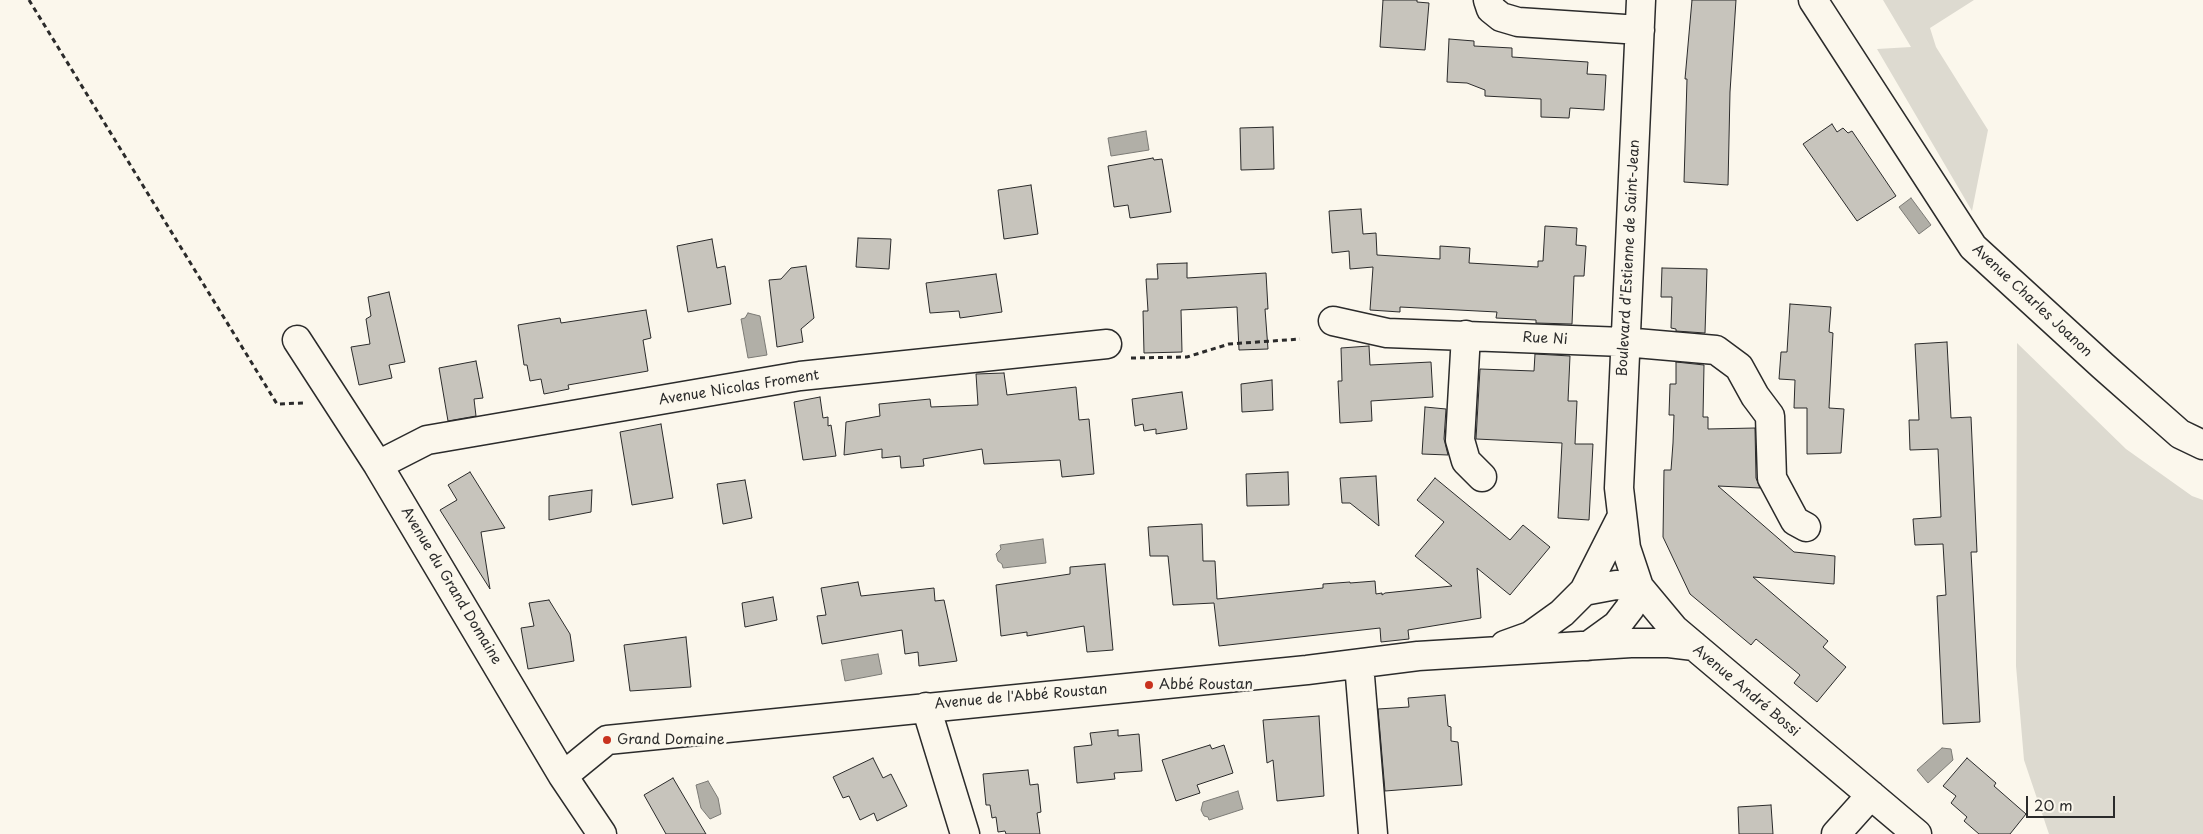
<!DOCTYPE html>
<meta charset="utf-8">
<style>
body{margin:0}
#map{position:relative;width:2203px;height:834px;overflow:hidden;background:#fbf7ec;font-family:"Playpen Sans",sans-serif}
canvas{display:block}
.scale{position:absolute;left:2026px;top:796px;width:89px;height:22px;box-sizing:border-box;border:2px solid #2b2b2b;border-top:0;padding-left:6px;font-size:15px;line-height:18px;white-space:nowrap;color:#2b2b2b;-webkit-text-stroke:4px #fbf7ec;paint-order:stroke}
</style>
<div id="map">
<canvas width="2203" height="834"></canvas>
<div class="scale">20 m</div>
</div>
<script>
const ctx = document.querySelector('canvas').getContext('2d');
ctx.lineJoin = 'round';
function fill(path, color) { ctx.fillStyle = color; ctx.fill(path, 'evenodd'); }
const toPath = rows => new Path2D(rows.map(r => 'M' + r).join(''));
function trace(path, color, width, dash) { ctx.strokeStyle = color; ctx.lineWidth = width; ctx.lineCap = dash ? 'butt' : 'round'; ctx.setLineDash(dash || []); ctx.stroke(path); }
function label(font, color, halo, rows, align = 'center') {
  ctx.font = font + ' "Playpen Sans",sans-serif'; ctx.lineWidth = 5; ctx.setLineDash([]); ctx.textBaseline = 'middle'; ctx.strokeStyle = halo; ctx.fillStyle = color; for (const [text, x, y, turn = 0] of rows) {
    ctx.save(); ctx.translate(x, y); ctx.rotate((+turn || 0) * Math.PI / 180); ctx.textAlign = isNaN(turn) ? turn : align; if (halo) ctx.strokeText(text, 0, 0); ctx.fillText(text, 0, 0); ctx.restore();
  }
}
fill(toPath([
 [1883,0,1974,0,1930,28,1936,47,1988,130,1972,211,1877,49,1911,47],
 [2017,343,2126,449,2192,496,2203,500,2203,834,2049,834,2024,760,2016,666]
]), '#dddad0');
const water = toPath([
 [1146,131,1149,150,1111,156,1108,138,1146,131],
 [1911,198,1931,225,1919,234,1899,207,1911,198],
 [748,313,760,316,767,355,748,358,741,319,745,318,748,313],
 [1043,539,1046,563,1003,568,1002,564,998,561,996,554,1001,549,1000,545,1043,539],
 [878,654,882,674,845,681,841,660,878,654],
 [1942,748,1951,749,1953,760,1928,783,1917,770,1942,748],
 [708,781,718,798,721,814,710,819,701,808,696,785,708,781],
 [1238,791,1243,809,1209,820,1208,817,1204,816,1201,810,1203,802,1238,791]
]);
fill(water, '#b1afa7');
trace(water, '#7b7a75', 1);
const building = toPath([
 [1383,0,1417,0,1417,2,1429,3,1425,50,1380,47,1383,0],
 [1692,0,1736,0,1730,92,1728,185,1684,182,1687,79,1685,79,1692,0],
 [1449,39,1474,41,1474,46,1512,48,1512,57,1588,62,1587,74,1606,75,1604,110,1570,108,1569,118,1541,117,1541,99,1485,96,1485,90,1467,83,1447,82,1449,39],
 [1832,124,1837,132,1843,128,1848,133,1852,131,1896,196,1857,221,1803,144,1832,124],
 [1273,127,1274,169,1241,170,1240,128,1273,127],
 [1153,158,1154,160,1162,159,1171,212,1130,218,1128,205,1114,207,1108,166,1153,158],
 [1031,185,1038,234,1004,239,998,190,1031,185],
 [1361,209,1363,234,1376,233,1377,255,1440,259,1440,246,1470,248,1469,263,1538,267,1538,261,1543,261,1545,226,1577,228,1576,245,1586,246,1584,276,1574,276,1572,324,1536,323,1536,320,1496,318,1497,312,1400,307,1400,312,1370,310,1373,267,1350,269,1349,251,1332,253,1329,211,1361,209],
 [858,238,891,239,889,269,856,267,858,238],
 [712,239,717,268,725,266,731,304,688,312,677,246,712,239],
 [1187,263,1187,278,1266,273,1268,309,1265,309,1268,349,1239,350,1237,307,1181,310,1182,352,1144,353,1143,311,1148,311,1146,279,1158,279,1157,264,1187,263],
 [806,266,814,318,801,329,803,342,777,347,769,280,781,279,791,268,806,266],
 [1662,268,1707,269,1705,333,1676,331,1676,329,1671,328,1672,297,1661,297,1662,268],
 [996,274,1002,312,960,318,959,311,930,313,926,283,996,274],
 [389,292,405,362,389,365,392,378,359,385,351,347,370,344,366,319,371,316,368,297,389,292],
 [1790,304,1831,307,1829,332,1833,333,1829,408,1844,409,1841,453,1807,454,1807,408,1794,408,1795,380,1779,379,1781,352,1787,352,1790,304],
 [646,310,651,338,643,340,648,371,568,385,569,389,544,394,541,379,530,381,527,365,524,365,518,325,560,318,561,323,646,310],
 [1947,342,1951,418,1971,417,1977,552,1971,552,1980,722,1943,724,1937,596,1946,595,1943,544,1915,545,1913,519,1941,517,1938,449,1910,450,1909,420,1919,420,1915,344,1947,342],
 [1369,346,1370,365,1431,362,1433,397,1371,401,1372,421,1340,423,1338,381,1342,381,1341,348,1369,346],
 [1535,354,1570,356,1568,401,1577,401,1575,444,1593,444,1589,520,1558,518,1562,443,1476,439,1480,369,1534,371,1535,354],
 [476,361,483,398,474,399,476,416,448,421,439,368,476,361],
 [1676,362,1704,365,1703,417,1708,417,1708,429,1755,428,1756,478,1760,488,1718,486,1794,552,1835,556,1834,584,1753,577,1828,641,1823,647,1846,667,1817,702,1794,683,1800,675,1756,639,1751,645,1690,594,1663,537,1664,470,1671,470,1673,443,1674,415,1669,415,1670,384,1676,384,1676,362],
 [1004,373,1007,395,1076,387,1079,420,1089,419,1094,474,1062,477,1060,460,984,464,982,449,923,459,924,466,901,468,900,456,882,458,882,449,844,455,846,422,880,416,879,404,930,399,931,407,978,405,976,374,1004,373],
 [1272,380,1273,410,1242,412,1241,384,1272,380],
 [1182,392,1187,429,1156,434,1156,429,1144,431,1143,424,1135,426,1132,399,1182,392],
 [820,397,823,418,828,417,828,426,831,425,836,456,803,460,794,402,820,397],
 [1425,407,1446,409,1444,439,1448,455,1422,454,1425,407],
 [661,424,673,498,632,505,620,432,661,424],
 [470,472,505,528,481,532,490,589,440,510,457,500,448,485,470,472],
 [1288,472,1289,505,1247,506,1246,474,1288,472],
 [1376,476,1379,526,1350,503,1342,503,1340,478,1376,476],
 [1435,478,1510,540,1523,525,1550,547,1510,595,1477,568,1481,618,1408,630,1409,639,1381,642,1380,628,1219,646,1214,603,1173,605,1168,556,1150,556,1148,527,1202,524,1203,561,1215,561,1217,599,1323,588,1323,584,1350,582,1350,583,1375,581,1376,594,1382,593,1382,595,1385,593,1452,586,1415,556,1444,522,1417,500,1435,478],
 [745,480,752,518,723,524,717,484,745,480],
 [592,490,591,512,549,520,549,496,592,490],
 [1105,564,1113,650,1087,652,1084,626,1027,636,1027,632,1001,636,996,585,1070,574,1070,567,1105,564],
 [858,582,861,596,934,588,935,601,944,600,957,661,919,666,918,652,905,654,902,630,822,644,817,616,826,615,821,588,858,582],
 [773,597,777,620,745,627,742,603,773,597],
 [549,600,570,634,574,661,528,669,521,628,534,626,529,603,549,600],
 [686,637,691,687,630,691,624,645,686,637],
 [1445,695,1448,726,1451,727,1451,741,1458,742,1462,785,1385,791,1378,709,1409,707,1408,698,1445,695],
 [1319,716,1324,796,1277,801,1273,760,1267,763,1263,720,1319,716],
 [1118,730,1118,736,1139,734,1142,771,1114,773,1115,779,1077,783,1074,747,1092,745,1090,733,1118,730],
 [1210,745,1212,749,1224,745,1233,773,1197,785,1200,793,1176,801,1162,760,1210,745],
 [873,758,883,778,891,774,907,806,877,821,874,813,860,820,849,796,843,798,833,777,873,758],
 [1967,758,1996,783,1994,786,2026,814,2010,834,1979,834,1964,821,1967,817,1951,803,1956,796,1943,786,1967,758],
 [1028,770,1030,785,1038,784,1041,812,1037,813,1040,834,1006,834,1005,831,998,832,996,817,992,818,990,805,986,805,983,774,1028,770],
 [673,778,706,834,666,834,644,795,673,778],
 [1771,805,1773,834,1739,834,1738,807,1771,805]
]);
fill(building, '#c7c4bc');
trace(building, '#2b2b2b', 1);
const street = toPath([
 [1488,0,1491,9,1501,17,1518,22,1640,30],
 [1641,0,1619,488,1626,548,1639,587,1674,629,1917,834],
 [1813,0,1973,247,2103,366,2180,434,2203,445],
 [1333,321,1387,333,1624,342,1716,350,1739,367,1755,396,1770,416,1772,478,1795,521,1806,527],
 [1466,335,1460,440,1466,461,1482,477],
 [297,340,378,465,563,776,602,834],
 [378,465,427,440,800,376,1107,344],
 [1584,591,1616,585,1639,587],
 [1505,645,1530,636,1562,613,1584,591,1622,516],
 [1588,646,1617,625,1630,608,1639,587],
 [1359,664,1373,834],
 [926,707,965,834],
 [563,776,607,740,1307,670,1418,656,1631,643,1669,643,1694,646],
 [1836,834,1871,795]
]);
trace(street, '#2b2b2b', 31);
trace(toPath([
 [29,0,277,404,304,403],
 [1131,358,1187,357,1229,344,1300,339]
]), '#2b2b2b', 3, [5, 4]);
trace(street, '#fbf7ec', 28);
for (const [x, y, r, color] of [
 [1149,685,5,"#c8321e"],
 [607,740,5,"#c8321e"]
]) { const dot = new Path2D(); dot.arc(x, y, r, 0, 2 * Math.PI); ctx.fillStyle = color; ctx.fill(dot); trace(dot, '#fbf7ec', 2); }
label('14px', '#2b2b2b', '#fbf7ec', [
 ["Boulevard d'Estienne de Saint-Jean",1629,258,-87],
 ["Avenue Charles Joanon",2032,301,43],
 ["Rue Ni",1545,339,3],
 ["Avenue Nicolas Froment",739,388,-9],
 ["Avenue du Grand Domaine",451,586,59],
 ["Avenue André Bossi",1746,691,40],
 ["Avenue de l'Abbé Roustan",1021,697,-5]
]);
label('14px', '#2b2b2b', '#fbf7ec', [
 ["Abbé Roustan",1159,685],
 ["Grand Domaine",617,740]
], 'left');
</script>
